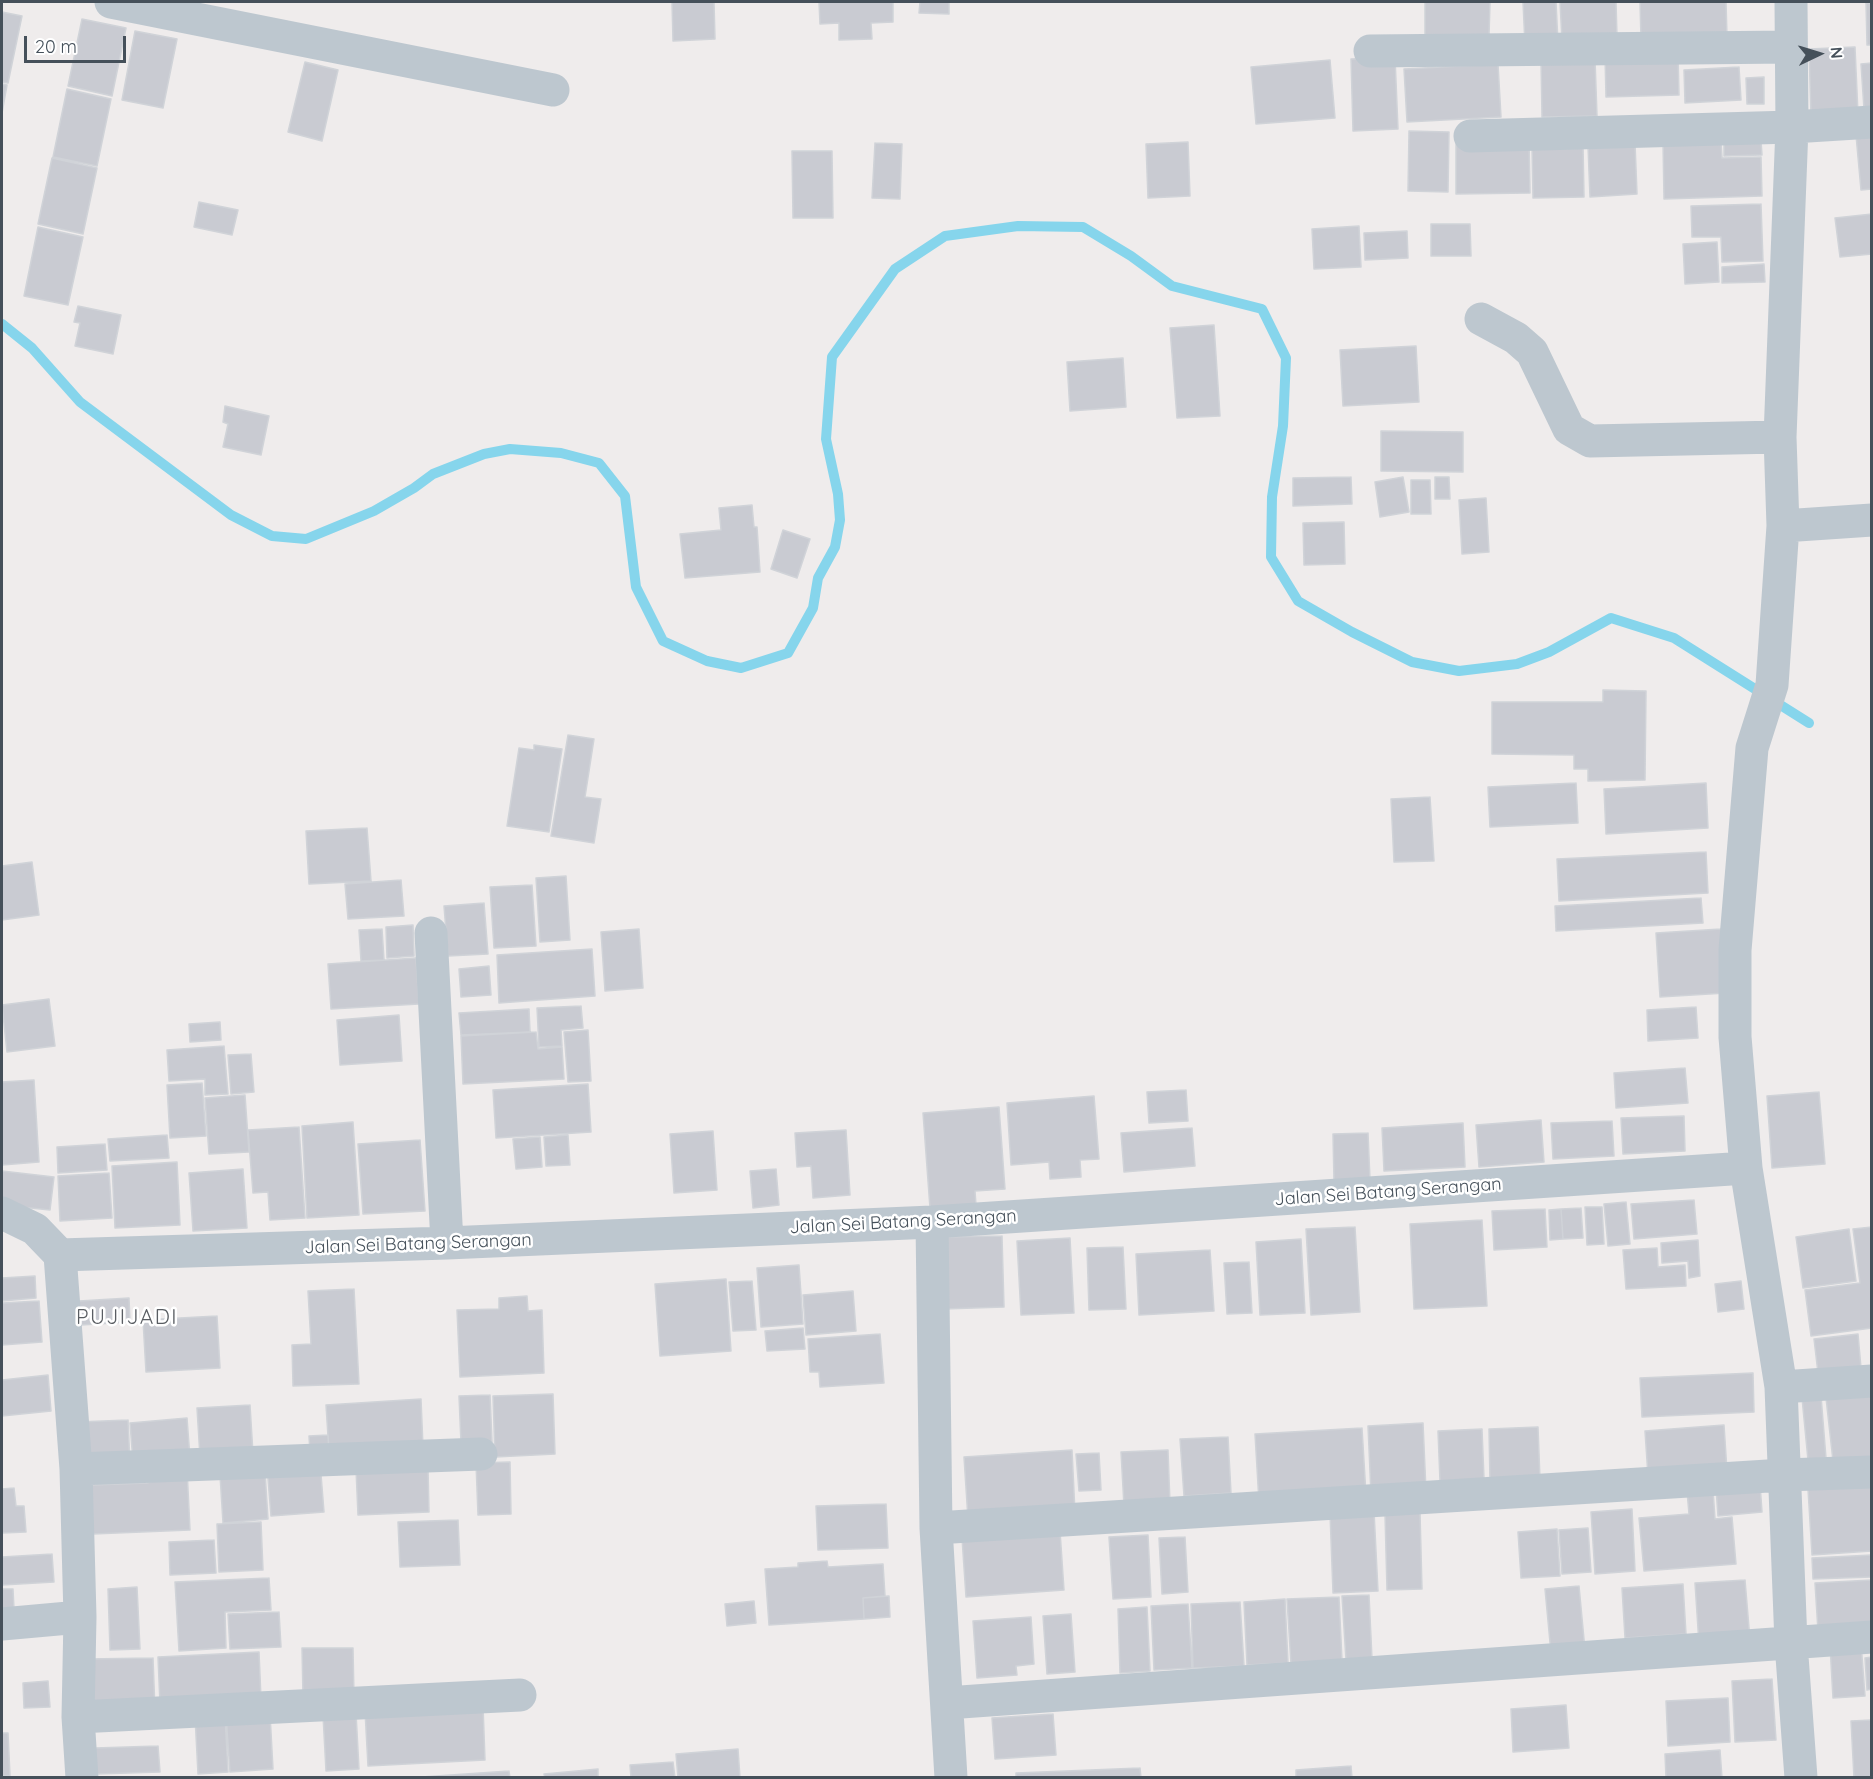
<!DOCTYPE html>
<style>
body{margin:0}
#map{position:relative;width:1873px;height:1779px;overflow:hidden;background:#efecec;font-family:Quicksand,sans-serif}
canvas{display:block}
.frame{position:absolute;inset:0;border:3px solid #45505a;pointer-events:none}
.north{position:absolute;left:1789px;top:24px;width:60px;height:60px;-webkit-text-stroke:4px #fff;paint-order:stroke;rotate:86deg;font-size:16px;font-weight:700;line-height:24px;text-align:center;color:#45505a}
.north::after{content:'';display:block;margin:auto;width:21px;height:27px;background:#45505a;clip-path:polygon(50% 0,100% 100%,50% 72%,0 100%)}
.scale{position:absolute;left:24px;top:36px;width:102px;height:27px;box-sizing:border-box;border:3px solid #45505a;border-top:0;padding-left:8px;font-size:18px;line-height:21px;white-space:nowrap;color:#45505a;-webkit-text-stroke:4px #fff;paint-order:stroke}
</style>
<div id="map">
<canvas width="1873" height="1779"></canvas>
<div class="frame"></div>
<div class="north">N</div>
<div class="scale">20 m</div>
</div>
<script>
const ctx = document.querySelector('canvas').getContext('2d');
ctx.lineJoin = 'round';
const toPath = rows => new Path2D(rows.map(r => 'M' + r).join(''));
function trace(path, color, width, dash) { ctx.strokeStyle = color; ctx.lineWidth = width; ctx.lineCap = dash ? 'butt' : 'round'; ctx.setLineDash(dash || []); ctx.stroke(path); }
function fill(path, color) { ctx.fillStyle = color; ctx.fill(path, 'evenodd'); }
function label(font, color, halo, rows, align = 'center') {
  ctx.font = font + ' Quicksand,sans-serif'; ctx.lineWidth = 5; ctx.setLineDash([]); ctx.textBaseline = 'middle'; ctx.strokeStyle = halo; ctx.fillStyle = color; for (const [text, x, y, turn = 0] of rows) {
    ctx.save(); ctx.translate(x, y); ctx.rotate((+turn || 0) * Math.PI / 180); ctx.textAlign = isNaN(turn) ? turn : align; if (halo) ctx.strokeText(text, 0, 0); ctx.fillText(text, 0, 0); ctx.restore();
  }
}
trace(toPath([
 [2,324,32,348,80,402,231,515,272,536,306,539,374,511,414,488,433,474,484,454,510,449,561,453,599,463,625,496,636,587,663,641,707,661,741,668,788,653,813,608,818,578,835,547,840,520,838,494,826,439,832,357,895,269,945,236,1018,226,1083,227,1131,256,1172,286,1262,309,1286,358,1283,426,1272,497,1271,557,1298,601,1352,632,1412,662,1459,671,1517,664,1549,652,1611,618,1674,638,1809,723]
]), '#86d5ec', 10);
const building = toPath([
 [672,2,714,2,715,39,673,41,672,2],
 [819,2,893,2,893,22,871,23,872,39,839,40,839,23,820,24,819,2],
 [920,2,949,2,949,14,919,13,920,2],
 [1425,2,1490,2,1489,36,1425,36,1425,2],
 [1523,2,1556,2,1558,43,1525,45,1523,2],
 [1560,2,1616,2,1617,37,1562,40,1560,2],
 [1640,2,1726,2,1727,37,1641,39,1640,2],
 [1866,3,1872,3,1872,45,1867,45,1866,3],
 [2,12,22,16,8,83,2,82,2,12],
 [82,19,126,28,112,96,68,86,82,19],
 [135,31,177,39,163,108,122,100,135,31],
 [1855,47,1858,114,1811,116,1809,49,1855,47],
 [1678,54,1679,95,1606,97,1605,56,1678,54],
 [1395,57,1398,129,1353,131,1351,59,1395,57],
 [1595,59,1597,116,1542,117,1541,60,1595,59],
 [1330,60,1335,118,1256,124,1251,67,1330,60],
 [305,62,338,70,322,141,288,132,305,62],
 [1872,63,1872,108,1864,109,1861,64,1872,63],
 [1498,64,1501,117,1407,122,1404,69,1498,64],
 [1739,67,1741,100,1685,103,1684,70,1739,67],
 [1764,77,1764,104,1747,104,1746,78,1764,77],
 [2,84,7,85,2,113,2,84],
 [67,89,111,99,97,166,53,157,67,89],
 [1409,131,1449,132,1448,192,1408,191,1409,131],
 [1872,134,1872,189,1861,190,1856,135,1872,134],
 [1529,140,1530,193,1456,194,1456,141,1529,140],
 [1721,141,1722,158,1761,157,1762,196,1664,199,1663,142,1721,141],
 [1761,141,1762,155,1724,156,1724,142,1761,141],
 [1188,142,1190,196,1148,198,1146,144,1188,142],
 [875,143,902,144,900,199,872,198,875,143],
 [1635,143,1637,194,1590,197,1588,146,1635,143],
 [1583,145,1584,197,1533,198,1532,147,1583,145],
 [792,151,832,151,833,218,793,218,792,151],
 [52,158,97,168,83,234,38,224,52,158],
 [199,202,238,210,232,235,194,227,199,202],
 [1761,204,1763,261,1722,262,1721,237,1692,237,1691,206,1761,204],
 [1872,214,1872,254,1840,257,1835,218,1872,214],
 [1431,224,1470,224,1471,256,1431,256,1431,224],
 [1359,226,1361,267,1314,269,1312,229,1359,226],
 [38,227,83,237,68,305,24,296,38,227],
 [1407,231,1408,258,1365,260,1364,233,1407,231],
 [1717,242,1719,282,1685,284,1683,244,1717,242],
 [1764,264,1765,282,1722,283,1722,267,1764,264],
 [78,306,121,315,113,354,75,346,80,323,74,322,78,306],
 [1214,325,1220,416,1177,418,1170,328,1214,325],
 [1416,346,1419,402,1343,406,1340,350,1416,346],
 [1123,358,1126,407,1070,411,1067,362,1123,358],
 [225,406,269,416,261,455,223,447,228,424,223,422,225,406],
 [1381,431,1463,432,1463,472,1381,471,1381,431],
 [1351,477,1352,504,1293,506,1293,478,1351,477],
 [1403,477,1409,512,1380,517,1375,482,1403,477],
 [1435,477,1449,477,1450,499,1435,499,1435,477],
 [1411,480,1430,480,1431,514,1411,514,1411,480],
 [1486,498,1489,552,1462,554,1459,500,1486,498],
 [752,505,754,527,757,527,760,572,685,578,680,534,721,530,719,508,752,505],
 [1344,522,1345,564,1304,565,1303,523,1344,522],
 [783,530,810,539,797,578,771,569,783,530],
 [1603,690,1646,691,1645,780,1588,781,1588,769,1574,769,1574,755,1492,754,1492,702,1603,702,1603,690],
 [568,735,594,739,585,797,601,799,594,843,551,836,568,735],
 [534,745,562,749,549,832,507,826,519,748,534,750,534,745],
 [1576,783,1578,823,1490,827,1488,787,1576,783],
 [1706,783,1708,828,1606,834,1604,789,1706,783],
 [1430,797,1434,861,1394,862,1391,799,1430,797],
 [367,828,371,881,309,884,306,831,367,828],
 [1706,852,1708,893,1559,901,1557,859,1706,852],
 [32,862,39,915,2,920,2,866,32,862],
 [566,876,570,940,540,942,536,878,566,876],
 [401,880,404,916,348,919,345,884,401,880],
 [532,885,536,946,494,948,490,887,532,885],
 [1701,898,1703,923,1556,931,1555,906,1701,898],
 [484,903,488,954,448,956,444,906,484,903],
 [413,925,414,956,387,958,386,927,413,925],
 [382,929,384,960,361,961,359,930,382,929],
 [639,929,643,988,605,991,601,932,639,929],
 [1721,929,1726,993,1660,997,1656,933,1721,929],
 [592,949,595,996,499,1003,497,955,592,949],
 [416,958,419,1004,331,1009,328,964,416,958],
 [489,966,491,995,461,997,459,969,489,966],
 [49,999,55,1046,7,1052,2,1005,49,999],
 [581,1006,583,1028,561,1030,562,1046,539,1047,537,1008,581,1006],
 [1696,1007,1698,1038,1648,1041,1647,1010,1696,1007],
 [529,1009,530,1032,461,1035,459,1013,529,1009],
 [399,1015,402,1061,340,1065,337,1020,399,1015],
 [220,1022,221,1040,190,1042,189,1024,220,1022],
 [588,1030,591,1081,568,1082,564,1032,588,1030],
 [536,1032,538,1049,562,1047,564,1079,463,1084,461,1036,536,1032],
 [224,1046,228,1094,205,1095,205,1079,169,1081,167,1050,224,1046],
 [251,1054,254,1092,231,1094,228,1055,251,1054],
 [1685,1068,1688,1103,1616,1108,1614,1073,1685,1068],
 [34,1080,39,1162,2,1165,2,1082,34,1080],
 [202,1083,206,1136,170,1138,167,1085,202,1083],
 [588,1084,591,1132,496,1138,493,1090,588,1084],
 [1186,1090,1188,1121,1149,1123,1147,1092,1186,1090],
 [1819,1092,1825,1164,1772,1168,1767,1096,1819,1092],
 [245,1095,249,1152,209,1154,205,1098,245,1095],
 [1094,1096,1099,1159,1080,1160,1081,1177,1050,1179,1049,1162,1011,1165,1007,1103,1094,1096],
 [999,1107,1005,1189,975,1191,976,1205,930,1208,923,1113,999,1107],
 [1684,1116,1685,1151,1623,1154,1621,1118,1684,1116],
 [1541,1120,1544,1162,1479,1167,1476,1125,1541,1120],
 [1612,1121,1614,1156,1553,1159,1551,1123,1612,1121],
 [353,1122,359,1215,307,1218,302,1126,353,1122],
 [1463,1123,1465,1167,1384,1171,1382,1128,1463,1123],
 [299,1127,305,1218,270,1220,268,1192,253,1193,248,1130,299,1127],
 [1192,1128,1195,1166,1124,1172,1121,1133,1192,1128],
 [846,1130,850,1195,813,1198,811,1166,797,1167,795,1133,846,1130],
 [713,1131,717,1190,674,1193,670,1134,713,1131],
 [1368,1133,1370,1180,1334,1182,1333,1134,1368,1133],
 [167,1135,169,1158,110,1161,108,1139,167,1135],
 [568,1135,570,1165,546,1166,544,1137,568,1135],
 [540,1137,542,1167,516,1169,513,1139,540,1137],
 [420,1140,425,1211,363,1214,358,1144,420,1140],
 [105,1144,107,1170,58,1173,57,1147,105,1144],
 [177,1162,180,1225,115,1228,112,1166,177,1162],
 [243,1169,247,1228,193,1231,189,1173,243,1169],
 [776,1169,779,1205,753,1208,750,1171,776,1169],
 [2,1171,54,1177,50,1210,2,1205,2,1171],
 [109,1173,112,1218,60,1221,58,1176,109,1173],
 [1694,1200,1697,1234,1634,1239,1631,1204,1694,1200],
 [1626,1202,1630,1244,1608,1246,1604,1204,1626,1202],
 [1585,1207,1602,1207,1604,1244,1587,1245,1585,1207],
 [1581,1208,1583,1238,1563,1239,1561,1209,1581,1208],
 [1545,1209,1547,1247,1494,1250,1492,1211,1545,1209],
 [1561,1209,1563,1239,1550,1240,1549,1210,1561,1209],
 [1482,1220,1487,1306,1414,1309,1410,1224,1482,1220],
 [1355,1227,1360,1312,1311,1315,1306,1229,1355,1227],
 [1872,1227,1872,1328,1811,1336,1805,1290,1860,1283,1853,1229,1872,1227],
 [1849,1229,1856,1281,1803,1288,1796,1237,1849,1229],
 [1002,1236,1004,1307,944,1309,942,1237,1002,1236],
 [1070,1238,1074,1313,1021,1315,1017,1241,1070,1238],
 [1301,1239,1305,1313,1260,1315,1256,1242,1301,1239],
 [1698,1240,1700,1276,1689,1278,1688,1261,1662,1263,1661,1243,1698,1240],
 [1123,1247,1126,1309,1089,1310,1087,1248,1123,1247],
 [1657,1248,1658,1267,1685,1265,1686,1286,1626,1289,1623,1250,1657,1248],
 [1210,1250,1214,1311,1139,1315,1136,1254,1210,1250],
 [1249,1262,1252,1313,1227,1314,1224,1263,1249,1262],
 [799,1265,803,1324,761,1327,757,1268,799,1265],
 [35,1276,36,1298,2,1301,2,1278,35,1276],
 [726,1279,731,1351,660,1356,655,1284,726,1279],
 [752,1281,756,1330,733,1331,729,1282,752,1281],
 [1741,1281,1744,1309,1718,1312,1715,1284,1741,1281],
 [354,1289,359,1384,293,1386,292,1345,311,1344,308,1291,354,1289],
 [853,1291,856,1331,806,1335,803,1295,853,1291],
 [527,1296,528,1311,542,1310,544,1373,460,1377,457,1310,499,1309,499,1298,527,1296],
 [129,1298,130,1322,81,1325,79,1301,129,1298],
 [39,1301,42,1342,2,1345,2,1303,39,1301],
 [217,1316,220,1368,146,1372,143,1320,217,1316],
 [803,1328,805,1349,767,1351,765,1331,803,1328],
 [880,1334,884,1383,820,1387,819,1372,810,1372,808,1339,880,1334],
 [1858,1334,1861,1368,1818,1373,1814,1339,1858,1334],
 [1753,1373,1754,1412,1642,1417,1640,1378,1753,1373],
 [48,1375,51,1411,2,1416,2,1380,48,1375],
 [553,1394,555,1454,495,1457,493,1396,553,1394],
 [1872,1394,1872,1458,1833,1461,1826,1398,1872,1394],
 [490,1395,492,1442,461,1443,459,1396,490,1395],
 [1821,1396,1826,1458,1808,1460,1802,1398,1821,1396],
 [421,1399,423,1447,329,1452,326,1405,421,1399],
 [250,1405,253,1454,200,1457,197,1408,250,1405],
 [187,1418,190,1458,133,1462,130,1423,187,1418],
 [128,1420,130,1464,81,1466,78,1422,128,1420],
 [1423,1423,1426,1491,1371,1494,1368,1426,1423,1423],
 [1724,1425,1727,1471,1648,1476,1645,1431,1724,1425],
 [1538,1427,1540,1480,1490,1482,1489,1429,1538,1427],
 [1362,1428,1366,1495,1259,1502,1255,1434,1362,1428],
 [1482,1429,1484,1479,1440,1481,1438,1431,1482,1429],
 [328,1435,329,1452,310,1453,309,1436,328,1435],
 [1228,1437,1231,1493,1184,1496,1180,1439,1228,1437],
 [1072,1450,1075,1513,968,1519,964,1457,1072,1450],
 [1168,1450,1170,1504,1124,1506,1121,1452,1168,1450],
 [1099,1453,1101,1490,1079,1491,1076,1454,1099,1453],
 [320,1462,324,1512,271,1516,267,1466,320,1462],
 [510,1462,511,1514,478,1515,476,1463,510,1462],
 [428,1467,429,1512,358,1515,356,1469,428,1467],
 [187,1469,190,1530,93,1534,92,1485,147,1483,187,1469],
 [265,1472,268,1519,223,1523,220,1475,265,1472],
 [1760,1484,1762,1512,1718,1516,1716,1488,1760,1484],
 [1872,1486,1872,1551,1812,1555,1808,1489,1872,1486],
 [14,1488,16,1506,24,1506,26,1532,2,1533,2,1489,14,1488],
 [1713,1490,1715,1519,1732,1517,1736,1564,1644,1571,1639,1518,1689,1514,1687,1491,1713,1490],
 [886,1504,888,1548,818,1550,816,1506,886,1504],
 [1632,1509,1635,1571,1595,1574,1591,1512,1632,1509],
 [1374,1511,1378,1591,1333,1593,1330,1513,1374,1511],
 [1420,1513,1422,1589,1387,1590,1385,1514,1420,1513],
 [458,1520,460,1565,400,1567,398,1522,458,1520],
 [261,1522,263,1570,219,1572,217,1524,261,1522],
 [1588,1528,1591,1572,1562,1574,1559,1530,1588,1528],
 [1557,1529,1560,1576,1521,1578,1518,1532,1557,1529],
 [1060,1531,1064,1590,966,1597,962,1538,1060,1531],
 [1148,1535,1151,1597,1113,1599,1109,1537,1148,1535],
 [1185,1537,1188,1592,1162,1594,1159,1538,1185,1537],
 [214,1540,216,1573,170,1575,169,1542,214,1540],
 [52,1554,54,1582,2,1585,2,1557,52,1554],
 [1872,1555,1872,1577,1813,1579,1812,1558,1872,1555],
 [827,1561,828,1567,883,1564,885,1596,863,1598,864,1619,769,1625,765,1569,798,1567,798,1563,827,1561],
 [269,1578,271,1610,225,1612,226,1648,179,1651,175,1582,269,1578],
 [1745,1580,1750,1640,1699,1644,1695,1583,1745,1580],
 [1872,1580,1872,1628,1818,1631,1815,1583,1872,1580],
 [1683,1584,1686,1634,1625,1638,1622,1588,1683,1584],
 [1579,1586,1585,1650,1551,1653,1545,1589,1579,1586],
 [137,1587,140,1649,110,1650,108,1589,137,1587],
 [2,1589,13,1589,14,1609,2,1610,2,1589],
 [1369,1595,1372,1659,1346,1660,1342,1596,1369,1595],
 [889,1596,890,1617,864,1619,863,1598,889,1596],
 [1339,1597,1342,1661,1291,1664,1287,1599,1339,1597],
 [1285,1599,1288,1663,1247,1665,1244,1602,1285,1599],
 [754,1601,756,1623,727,1626,725,1604,754,1601],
 [1240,1602,1244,1666,1193,1668,1191,1604,1240,1602],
 [1188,1604,1192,1668,1154,1670,1151,1606,1188,1604],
 [1147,1607,1150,1671,1120,1673,1118,1609,1147,1607],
 [279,1612,281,1647,230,1649,228,1614,279,1612],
 [1071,1614,1075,1672,1047,1674,1043,1616,1071,1614],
 [1031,1617,1034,1664,1016,1666,1017,1675,977,1678,973,1621,1031,1617],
 [1861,1643,1865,1696,1833,1698,1830,1646,1861,1643],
 [302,1648,353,1648,354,1697,303,1697,302,1648],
 [259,1652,261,1699,160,1704,158,1657,259,1652],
 [1872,1657,1872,1689,1867,1690,1865,1658,1872,1657],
 [153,1658,155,1711,88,1712,87,1659,153,1658],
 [1772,1679,1776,1740,1735,1742,1732,1681,1772,1679],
 [48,1681,50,1707,24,1708,23,1683,48,1681],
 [1728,1698,1730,1742,1668,1746,1666,1701,1728,1698],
 [1566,1705,1569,1748,1513,1752,1511,1709,1566,1705],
 [483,1706,485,1760,368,1766,365,1711,483,1706],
 [356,1713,359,1769,326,1771,323,1715,356,1713],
 [270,1714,273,1769,230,1772,226,1716,270,1714],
 [1053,1714,1056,1755,995,1759,992,1718,1053,1714],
 [225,1715,228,1772,198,1774,195,1716,225,1715],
 [1872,1720,1872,1778,1854,1778,1851,1721,1872,1720],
 [2,1733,8,1733,10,1776,2,1776,2,1733],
 [158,1746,160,1772,96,1774,95,1748,158,1746],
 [738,1749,740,1778,678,1778,676,1754,738,1749],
 [1720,1750,1722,1778,1666,1778,1665,1754,1720,1750],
 [673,1762,675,1778,631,1778,630,1765,673,1762],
 [1351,1766,1352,1778,1296,1778,1296,1770,1351,1766],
 [1140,1768,1141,1778,1016,1778,1016,1773,1140,1768],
 [598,1769,598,1778,545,1778,544,1774,598,1769],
 [509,1771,510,1778,407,1778,509,1771]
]);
fill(building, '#c9cbd2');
trace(building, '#d0d3d8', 1.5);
trace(toPath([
 [111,2,553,90],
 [1791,2,1792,127,1780,437,1783,526,1772,685,1752,748,1735,950,1735,1037,1746,1168,1781,1387,1791,1643,1801,1778],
 [1370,51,1791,47],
 [1470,136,1792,127,1872,122],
 [1481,319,1516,338,1532,352,1569,429,1590,441,1780,437],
 [1783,526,1872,520],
 [431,933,447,1243],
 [2,1213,35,1229,60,1255,76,1469,80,1617,78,1717,82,1778],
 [932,1222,936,1528,951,1778],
 [60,1255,447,1243,932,1222,1746,1168],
 [1781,1387,1872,1381],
 [76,1469,481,1454],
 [936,1528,1784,1475,1872,1472],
 [2,1624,80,1617],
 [947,1703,1872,1637],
 [78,1717,520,1695]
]), '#bdc7cf', 33);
label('18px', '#45505a', '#fff', [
 ["Jalan Sei Batang Serangan",1388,1192,-4],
 ["Jalan Sei Batang Serangan",903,1222,-3],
 ["Jalan Sei Batang Serangan",418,1244,-2]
]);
ctx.letterSpacing = '1.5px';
label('21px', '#595d62', '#fff', [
 ["PUJIJADI",127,1318]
]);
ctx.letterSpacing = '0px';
</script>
